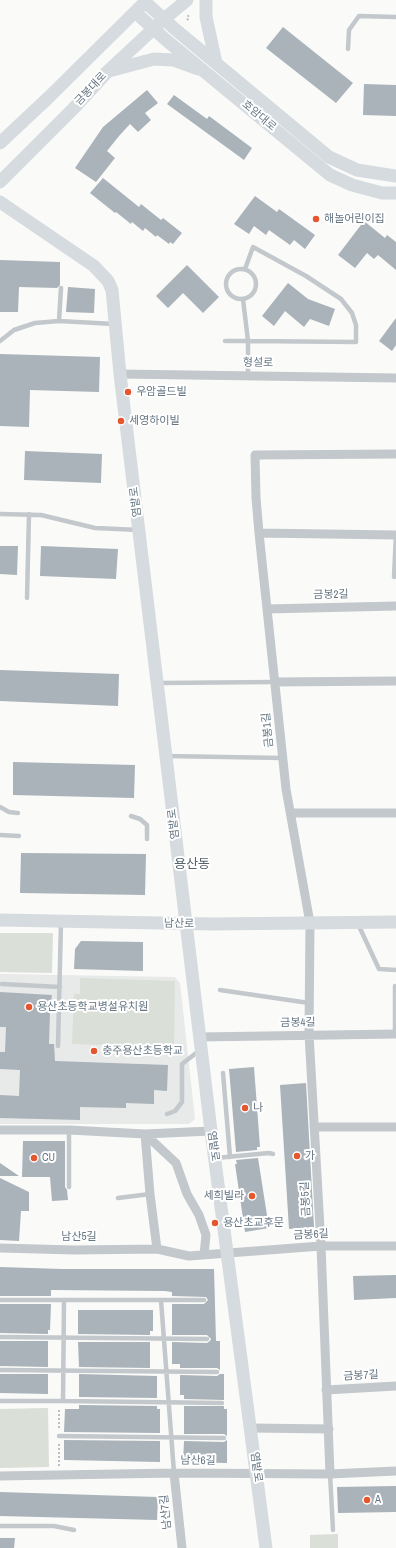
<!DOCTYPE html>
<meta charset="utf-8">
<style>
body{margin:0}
canvas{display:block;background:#fafaf8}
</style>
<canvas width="396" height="1548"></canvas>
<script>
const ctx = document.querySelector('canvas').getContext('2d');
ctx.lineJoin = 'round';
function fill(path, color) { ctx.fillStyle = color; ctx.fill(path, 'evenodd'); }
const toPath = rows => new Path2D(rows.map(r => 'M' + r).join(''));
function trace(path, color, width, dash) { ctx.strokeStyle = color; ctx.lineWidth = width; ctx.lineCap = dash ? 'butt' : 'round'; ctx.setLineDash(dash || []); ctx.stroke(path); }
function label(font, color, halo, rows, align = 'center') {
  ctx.font = font + ' "Archivo Narrow","Noto Sans KR",sans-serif'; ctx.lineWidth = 4; ctx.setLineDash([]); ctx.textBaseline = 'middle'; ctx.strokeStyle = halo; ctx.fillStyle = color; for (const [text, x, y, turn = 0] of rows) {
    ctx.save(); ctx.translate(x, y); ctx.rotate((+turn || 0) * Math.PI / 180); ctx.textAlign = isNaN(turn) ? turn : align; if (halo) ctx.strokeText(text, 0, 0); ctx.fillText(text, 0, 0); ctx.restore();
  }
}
fill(toPath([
 [0,974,175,977,180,983,195,1119,189,1124,0,1124]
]), '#e8e9e9');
fill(toPath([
 [0,933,53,933,52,973,0,972],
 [80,978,175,981,174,1047,72,1044,74,994,80,994],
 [48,1408,49,1467,0,1468,0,1409],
 [338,1534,338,1548,310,1548,310,1535]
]), '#dadfd7');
fill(toPath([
 [283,27,353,83,336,103,266,48],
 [364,84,396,85,396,116,363,115],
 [147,90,158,103,145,113,151,120,138,132,130,124,119,136,107,151,115,158,96,182,75,168,103,127],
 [174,95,207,119,209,116,252,148,244,160,167,104],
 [103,178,139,207,141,204,161,220,163,218,182,233,173,244,170,242,169,244,157,235,156,237,145,228,143,231,132,222,131,224,116,212,115,213,90,193],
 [255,196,277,212,279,209,315,235,305,249,294,240,290,245,269,230,266,235,254,226,249,234,234,224],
 [364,221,385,238,387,235,396,242,396,270,378,255,374,259,367,253,355,268,338,255],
 [0,260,60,262,60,285,57,288,19,287,18,312,0,312],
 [187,265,219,297,203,313,183,293,168,308,156,296],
 [288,283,308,299,335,309,329,326,310,319,304,327,285,311,274,326,262,316],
 [68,287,95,289,94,313,66,312],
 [396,318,396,345,392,351,379,341],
 [0,354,100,357,99,392,30,390,29,427,0,426],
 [25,451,102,454,101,483,24,480],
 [0,546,18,546,17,575,0,574],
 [41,546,118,549,116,579,40,576],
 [0,670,119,674,118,706,0,701],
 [13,762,135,765,134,798,13,795],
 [21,853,146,854,145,895,20,893],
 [81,941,143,942,143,971,74,969,75,949],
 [0,992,52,995,51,1001,55,1001,55,1013,50,1013,49,1044,54,1044,55,1061,168,1065,167,1091,154,1090,154,1104,126,1103,126,1108,80,1107,80,1120,0,1118,0,1095,19,1096,20,1070,0,1069,0,1052,5,1052,6,1027,0,1027],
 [254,1067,260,1147,257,1147,257,1150,236,1152,229,1069],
 [306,1083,314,1227,289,1229,280,1085],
 [23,1141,65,1141,65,1187,67,1190,68,1200,52,1201,50,1177,22,1177],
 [258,1158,269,1228,245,1232,235,1164,237,1164,236,1160],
 [0,1163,19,1176,0,1176],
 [0,1178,29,1192,29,1211,21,1211,19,1241,0,1240],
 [0,1267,62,1269,214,1269,216,1341,220,1341,220,1370,217,1368,180,1368,180,1364,172,1364,172,1342,207,1343,210,1341,211,1339,207,1335,172,1335,172,1304,204,1304,208,1300,206,1297,172,1296,172,1292,165,1291,51,1290,51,1296,0,1296],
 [396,1275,396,1298,354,1300,353,1276],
 [0,1304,51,1304,50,1330,48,1330,48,1334,0,1333],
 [78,1310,153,1310,153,1331,150,1331,150,1335,78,1334],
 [0,1341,48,1341,48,1367,0,1366],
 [78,1342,150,1342,150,1368,79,1367],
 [0,1374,48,1374,48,1394,0,1393],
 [79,1374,157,1376,157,1398,79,1397],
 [220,1374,224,1374,224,1400,184,1399,184,1395,180,1395,180,1375,217,1376],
 [79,1405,157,1406,157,1409,160,1409,160,1433,64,1432,65,1409,79,1409],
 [184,1406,224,1406,224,1409,227,1409,227,1436,224,1434,184,1434],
 [64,1440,160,1441,160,1462,64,1460],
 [227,1440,227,1463,183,1462,184,1441,224,1442],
 [396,1486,396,1512,338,1513,337,1487],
 [0,1492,158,1497,157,1520,0,1516],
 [0,1538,15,1538,14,1548,0,1548]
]), '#aab3b9');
trace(toPath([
 [187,20,189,18,188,15],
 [59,1428,59,1408],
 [59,1444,59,1466]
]), '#bbbfc2', 2, [2, 2]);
trace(toPath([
 [348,49,349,30,359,16,396,17],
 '226 284a15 15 0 1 1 30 0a15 15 0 1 1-30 0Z',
 [245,269,253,247,306,276,341,299,352,313,356,325,356,342,248,341,248,375],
 [61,288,59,321,114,324],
 [0,341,14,330,35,323,59,321],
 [225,341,248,341,243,299],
 [0,514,41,515,95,528,139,530],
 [394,577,396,534],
 [27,598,29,514],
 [159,683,275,682],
 [166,756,283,758],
 [0,807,9,812,18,813],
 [131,816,140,819,147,825,147,839],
 [0,835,19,836],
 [358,924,379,969,396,970],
 [2,984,60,987],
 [395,986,395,1034],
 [220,990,309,1003],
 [58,1046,61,922],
 [223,1073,230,1157],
 [167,1114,175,1111,182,1102,182,1064,200,1050],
 [69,1130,69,1187],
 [216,1158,269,1153,273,1154],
 [118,1198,150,1194],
 [0,1300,64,1300],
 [161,1300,204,1300],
 [0,1337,207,1339],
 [0,1370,217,1372],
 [0,1401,63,1401,64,1300,161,1300,174,1473],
 [63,1401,222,1403],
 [59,1436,224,1438],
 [330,1474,333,1530],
 [0,1526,54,1526,74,1530]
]), '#c3c8cc', 4.5);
trace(toPath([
 [120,374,396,378],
 [259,533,256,498,255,455,396,454],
 [267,609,396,606],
 [275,682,396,681],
 [291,813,396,813],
 [200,1037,396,1034],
 [314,1127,396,1127],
 [0,1130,69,1130,145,1134,211,1131],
 [145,1134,176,1163,187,1194,199,1215,206,1235,204,1255],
 [145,1134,150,1194,157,1249],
 [0,1248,75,1250,157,1249,189,1256,321,1246,396,1246],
 [326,1390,396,1386],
 [251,1428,329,1429],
 [174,1473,182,1548],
 [330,1474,321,1246,309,1034,310,923,286,789,259,533,396,535],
 [0,1476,174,1473,330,1474,396,1471]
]), '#c3c8cc', 9);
trace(toPath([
 [206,0,206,17,216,63],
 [145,2,176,30,329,157,357,170,396,176],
 [135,12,166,40,330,175,352,185,382,193,396,193],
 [109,71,154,59,173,60,198,69],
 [0,143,48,98,141,6],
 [0,182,74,108,107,72,164,19,187,0],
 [0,202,94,266,108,281,112,290,120,374,211,1131,266,1548],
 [0,920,214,924,396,922]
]), '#d6dbdf', 13);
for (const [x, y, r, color] of [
 [316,219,4,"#e4572e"],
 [128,392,4,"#e4572e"],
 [121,421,4,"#e4572e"],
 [29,1007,4,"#e4572e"],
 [94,1051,4,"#e4572e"],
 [245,1108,4,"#e4572e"],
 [297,1156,4,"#e4572e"],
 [34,1158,4,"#e4572e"],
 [252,1196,4,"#e4572e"],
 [215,1223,4,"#e4572e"],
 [367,1500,4,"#e4572e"]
]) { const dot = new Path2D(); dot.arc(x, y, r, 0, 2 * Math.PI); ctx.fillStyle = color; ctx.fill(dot); trace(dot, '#fff', 1.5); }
label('11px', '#657683', '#fff', [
 ["금봉대로",91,89,-47],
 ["호암대로",259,116,40],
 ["형설로",258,363,1],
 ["염밭로",136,502,-97],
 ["금봉2길",331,595,-1],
 ["금봉1길",268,730,-96],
 ["염밭로",174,824,-97],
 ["남산로",179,924,1],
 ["금봉4길",298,1023,-1],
 ["염밭로",213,1146,82],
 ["금봉5길",306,1199,-93],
 ["금봉6길",311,1235,-3],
 ["남산5길",79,1237],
 ["금봉7길",361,1376,-3],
 ["남산6길",198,1461,1],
 ["염밭로",256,1467,82],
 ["남산7길",166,1512,-96]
]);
label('11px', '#657683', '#fff', [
 ["해놀어린이집",324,219],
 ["우암골드빌",136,392],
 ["세영하이빌",129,421],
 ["용산초등학교병설유치원",37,1007],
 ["충주용산초등학교",102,1051],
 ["나",253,1108],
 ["가",305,1156],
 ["CU",42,1158],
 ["세희빌라",244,1196,"right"],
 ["용산초교후문",223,1223],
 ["A",375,1500]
], 'left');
label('13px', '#57646e', '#fff', [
 ["용산동",192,865]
]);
</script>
